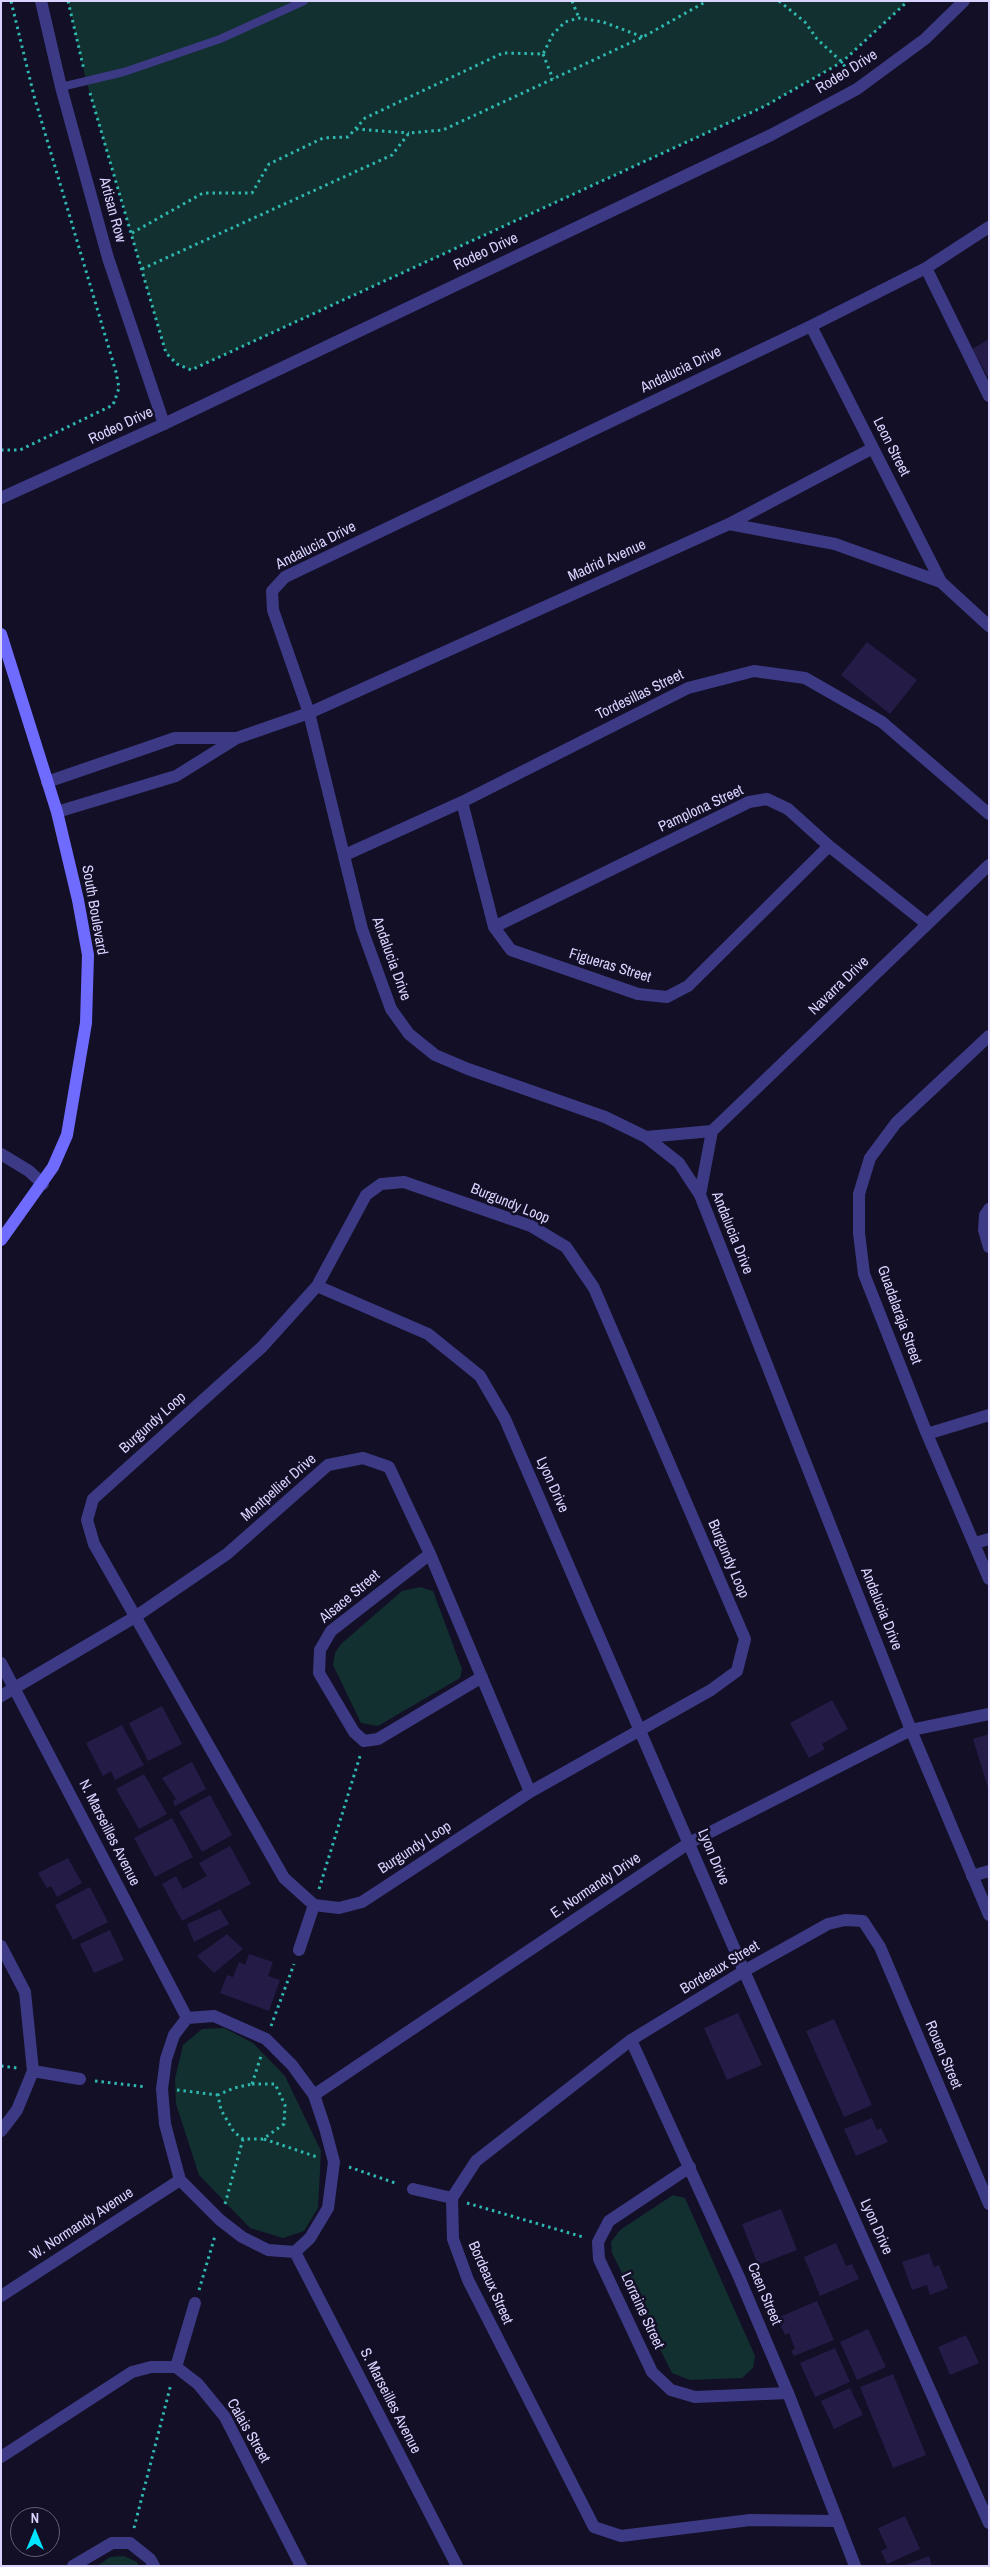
<!DOCTYPE html>
<style>
body{margin:0}
#map{position:relative;width:990px;height:2567px;overflow:hidden;background:#130f26;font-family:"Archivo Narrow",sans-serif}
canvas{display:block}
.frame{position:absolute;inset:0;border:2px solid #d9d4ff;pointer-events:none}
.north{position:absolute;left:10px;top:2507px;width:50px;height:50px;box-sizing:border-box;background:#130f26;border:1px solid #625e7d;border-radius:50%;rotate:0deg;font-size:14px;font-weight:700;line-height:20px;text-align:center;color:#d9d4ff}
.north::after{content:'';display:block;margin:auto;width:18px;height:22px;background:#00e5ff;clip-path:polygon(50% 0,100% 100%,50% 72%,0 100%)}
</style>
<div id="map">
<canvas width="990" height="2567"></canvas>
<div class="frame"></div>
<div class="north">N</div>
</div>
<script>
const ctx = document.querySelector('canvas').getContext('2d');
ctx.lineJoin = 'round';
function fill(path, color) { ctx.fillStyle = color; ctx.fill(path, 'evenodd'); }
const toPath = rows => new Path2D(rows.map(r => 'M' + r).join(''));
function trace(path, color, width, dash) { ctx.strokeStyle = color; ctx.lineWidth = width; ctx.lineCap = dash ? 'butt' : 'round'; ctx.setLineDash(dash || []); ctx.stroke(path); }
function label(font, color, halo, rows, align = 'center') {
  ctx.font = font + ' "Archivo Narrow",sans-serif'; ctx.lineWidth = 5; ctx.setLineDash([]); ctx.textBaseline = 'middle'; ctx.strokeStyle = halo; ctx.fillStyle = color; for (const [text, x, y, turn = 0] of rows) {
    ctx.save(); ctx.translate(x, y); ctx.rotate((+turn || 0) * Math.PI / 180); ctx.textAlign = isNaN(turn) ? turn : align; if (halo) ctx.strokeText(text, 0, 0); ctx.fillText(text, 0, 0); ctx.restore();
  }
}
fill(toPath([
 [68,1,908,1,842,62,765,106,191,370,177,364,166,353,86,80],
 [420,1587,433,1591,462,1669,460,1678,378,1726,361,1723,333,1665,335,1653,341,1644,402,1591],
 [224,2028,253,2043,285,2076,321,2151,318,2208,304,2231,283,2238,250,2228,199,2175,176,2104,175,2079,183,2045,202,2029],
 [673,2195,685,2198,755,2356,753,2368,742,2378,690,2380,672,2373,612,2253,611,2242,620,2230],
 [124,2556,137,2562,139,2566,97,2566,110,2557]
]), '#12302f');
fill(toPath([
 [989,339,989,379,972,349],
 [867,642,917,680,890,714,841,675],
 [832,1700,848,1729,822,1744,825,1749,809,1758,790,1723],
 [162,1706,182,1744,148,1761,129,1723],
 [122,1725,144,1765,115,1780,111,1771,103,1776,86,1743],
 [989,1734,989,1788,988,1788,973,1739],
 [192,1762,206,1789,175,1806,173,1801,176,1799,162,1778],
 [144,1774,167,1814,139,1829,116,1789],
 [210,1795,232,1835,202,1852,179,1812],
 [172,1818,193,1857,155,1877,134,1838],
 [230,1846,251,1884,182,1921,162,1884,176,1876,183,1889,207,1876,199,1863],
 [68,1858,82,1883,57,1897,51,1886,47,1888,38,1873],
 [90,1887,108,1922,73,1940,55,1905],
 [220,1909,229,1924,194,1942,187,1924],
 [110,1930,124,1960,94,1973,80,1944],
 [227,1934,243,1949,214,1973,197,1956],
 [249,1954,273,1962,268,1976,280,1980,269,2011,220,1993,227,1975,233,1977,239,1962,245,1965],
 [738,2013,762,2065,727,2080,704,2028],
 [834,2019,872,2105,844,2117,806,2031],
 [872,2118,877,2130,881,2128,888,2142,856,2156,844,2129],
 [781,2209,797,2250,758,2265,742,2224],
 [836,2243,846,2266,852,2264,859,2279,820,2296,804,2257],
 [929,2253,934,2267,939,2265,948,2288,930,2295,927,2285,912,2290,902,2262],
 [817,2301,834,2340,794,2356,791,2351,795,2349,789,2333,785,2335,777,2318],
 [868,2329,886,2367,857,2380,840,2342],
 [966,2335,979,2363,950,2375,938,2347],
 [835,2348,850,2382,815,2397,800,2363],
 [893,2374,926,2455,893,2468,860,2387],
 [850,2388,863,2415,834,2429,821,2401],
 [905,2516,920,2549,887,2564,881,2551,887,2548,878,2528],
 [929,2556,932,2566,903,2566]
]), '#241b47');
trace(toPath([
 [68,1,84,70],
 [572,1,579,18],
 [779,1,805,22,817,39,842,62,850,75],
 [543,54,553,79],
 [90,93,166,353,177,364,191,370,765,106,842,62,908,1],
 [356,129,409,133],
 [132,233,203,193,252,193,269,164,323,138,348,137,365,118,503,53,543,54,553,34,565,22,579,18,603,22,643,37],
 [142,269,392,155,409,133,443,130,643,37,707,1],
 [1,450,20,450,113,405,119,388,116,372,34,96,11,1],
 [319,1889,360,1756],
 [271,2026,294,1964],
 [1,2066,17,2068],
 [95,2081,146,2087],
 [252,2084,275,2084,285,2105,284,2124,263,2139,243,2139,234,2132,221,2110,218,2095,234,2088,252,2084],
 [252,2084,261,2056],
 [177,2090,218,2095],
 [264,2139,317,2157],
 [349,2167,398,2184],
 [467,2203,583,2237],
 [225,2204,243,2139],
 [199,2290,215,2236],
 [134,2528,171,2384]
]), '#2fb8b0', 3, [2.5, 4]);
trace(toPath([
 [61,87,124,72,220,39,304,1]
]), '#3d3a85', 8);
trace(toPath([
 [41,1,61,87,108,258,164,424],
 [989,227,926,268,811,326,285,577,272,591,273,610,309,713,362,929,391,1009,409,1034,435,1055,468,1069,605,1117,646,1137,679,1163,700,1195,911,1730,989,1915],
 [926,268,989,396],
 [811,326,941,582],
 [729,524,873,448],
 [47,782,175,738,237,738],
 [462,802,494,927,511,950,638,994,667,997,688,986,829,846],
 [57,812,176,776,237,738,309,713,729,524,835,544,941,582,989,626],
 [345,855,462,802,688,688,754,671,805,678,882,722,989,814],
 [494,927,749,802,767,799,788,809,829,846,927,924],
 [989,1036,896,1123,870,1158,859,1194,859,1233,864,1274,927,1434,989,1579],
 [712,1131,989,865],
 [646,1137,712,1131],
 [1,1154,29,1171,43,1184],
 [404,1182,531,1226,566,1247,594,1288,745,1639,737,1671,711,1690,530,1792,362,1902,339,1908,314,1905,284,1878,94,1544,87,1520,93,1499,262,1347,317,1286,366,1195,381,1184,404,1182],
 [700,1195,712,1131],
 [989,1209,985,1215,984,1230,989,1247],
 [317,1286,428,1334,480,1376,505,1419,744,1971,989,2523],
 [927,1434,989,1415],
 [975,1543,989,1539],
 [430,1554,331,1631,320,1650,319,1673,354,1732,364,1741,378,1739,482,1677],
 [1,1663,187,2018],
 [1,1696,135,1617,227,1554,328,1465,363,1458,389,1467,430,1554,530,1792],
 [972,1876,989,1871],
 [1,1946,25,1992,33,2071,17,2110,1,2131],
 [299,1950,314,1905],
 [214,2016,266,2039,292,2065,314,2095,325,2128,334,2162,328,2208,310,2238,295,2252,268,2250,242,2237,220,2220,180,2180,165,2124,162,2089,166,2059,174,2035,187,2018,214,2016],
 [631,2040,739,2277,788,2393,855,2566],
 [33,2071,80,2079],
 [314,2095,689,1843,911,1730,989,1714],
 [690,2167,609,2221,598,2242,599,2259,652,2372,671,2390,695,2397,788,2393],
 [413,2189,452,2198],
 [295,2252,457,2566],
 [1,2296,180,2180],
 [176,2367,195,2303],
 [1,2457,132,2372,151,2367,176,2367,198,2384,225,2417,301,2566],
 [836,2521,750,2520,621,2536,594,2527,468,2280,453,2239,452,2198,476,2161,631,2040,744,1971,828,1924,845,1920,863,1921,880,1947,989,2204],
 [73,2566,112,2543,130,2543,150,2559,154,2566]
]), '#3d3a85', 12);
trace(toPath([
 [1,498,164,424,771,135,857,89,925,39,964,1]
]), '#3d3a85', 12);
trace(toPath([
 [1,634,57,812,78,900,88,955,86,1023,67,1135,53,1167,1,1240]
]), '#6f6bff', 12);
label('15px', '#d9d4ff', '#130f26', [
 ["Rodeo Drive",847,72,-32],
 ["Artisan Row",112,210,75],
 ["Rodeo Drive",486,252,-25],
 ["Andalucia Drive",681,370,-26],
 ["Rodeo Drive",121,426,-25],
 ["Leon Street",891,447,63],
 ["Andalucia Drive",316,546,-27],
 ["Madrid Avenue",607,561,-24],
 ["Tordesillas Street",640,695,-26],
 ["Pamplona Street",701,809,-25],
 ["South Boulevard",94,910,80],
 ["Andalucia Drive",391,959,70],
 ["Figueras Street",610,966,17],
 ["Navarra Drive",839,986,-44],
 ["Burgundy Loop",510,1204,22],
 ["Andalucia Drive",732,1233,68],
 ["Guadalaraja Street",899,1315,70],
 ["Burgundy Loop",153,1423,-42],
 ["Lyon Drive",552,1485,66],
 ["Montpellier Drive",279,1488,-41],
 ["Burgundy Loop",728,1559,67],
 ["Alsace Street",350,1597,-40],
 ["Andalucia Drive",881,1609,68],
 ["N. Marseilles Avenue",109,1833,63],
 ["Burgundy Loop",415,1848,-33],
 ["Lyon Drive",713,1857,67],
 ["E. Normandy Drive",596,1886,-34],
 ["Bordeaux Street",720,1968,-31],
 ["Rouen Street",943,2055,67],
 ["W. Normandy Avenue",82,2224,-33],
 ["Lyon Drive",876,2227,66],
 ["Bordeaux Street",490,2283,66],
 ["Caen Street",764,2294,67],
 ["Lorraine Street",642,2311,65],
 ["S. Marseilles Avenue",390,2401,63],
 ["Calais Street",248,2431,60]
]);
</script>
